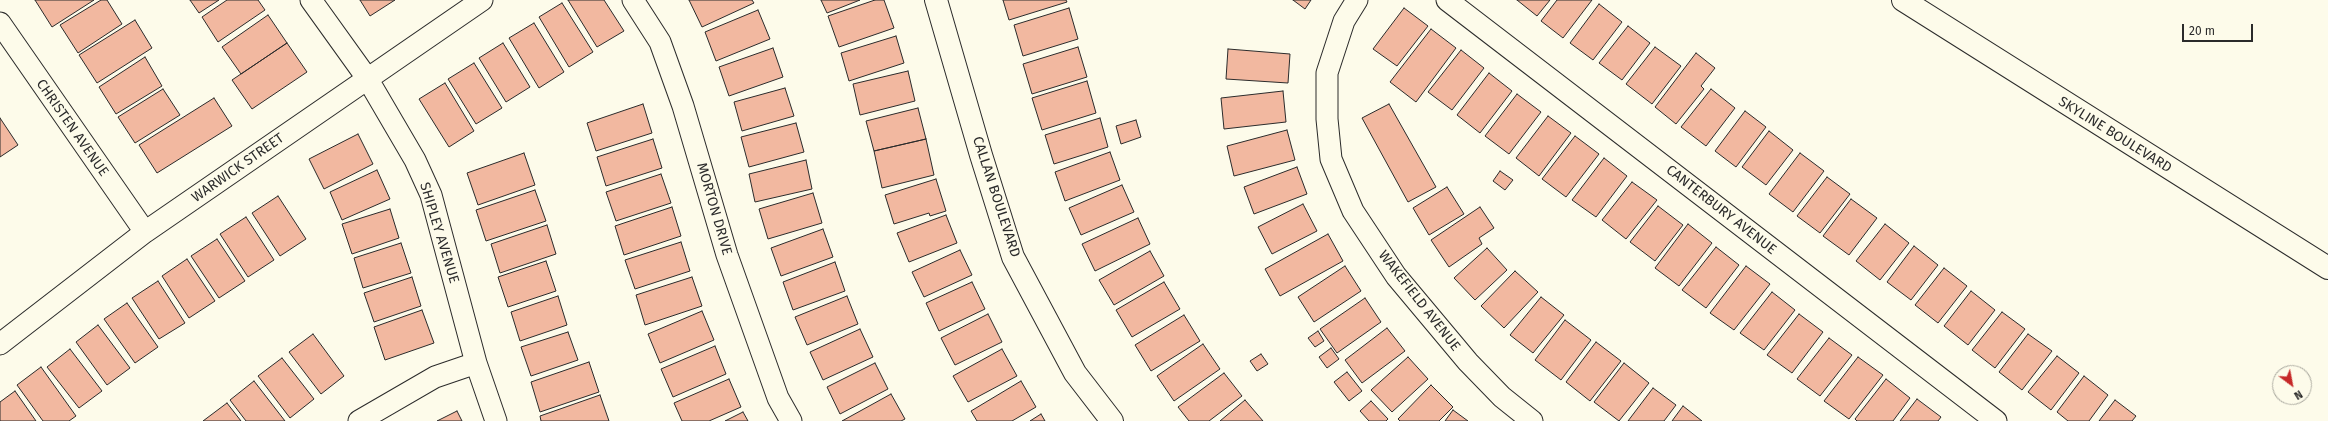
<!DOCTYPE html>
<style>
body{margin:0}
#map{position:relative;width:2328px;height:421px;overflow:hidden;background:#fdfbea;font-family:"Fira Sans",sans-serif}
canvas{display:block}
.north{position:absolute;left:2272px;top:365px;width:40px;height:40px;box-sizing:border-box;background:#fdfbea;border:1px solid #a9a89e;border-radius:50%;rotate:148deg;font-size:11px;font-weight:700;line-height:16px;text-align:center;color:#2b2b2b}
.north::after{content:'';display:block;margin:auto;width:14px;height:18px;background:#c62828;clip-path:polygon(50% 0,100% 100%,50% 72%,0 100%)}
.scale{position:absolute;left:2182px;top:24px;width:71px;height:18px;box-sizing:border-box;border:2px solid #2b2b2b;border-top:0;padding-left:5px;font-size:12px;line-height:14px;white-space:nowrap;color:#2b2b2b;-webkit-text-stroke:3px #fdfbea;paint-order:stroke}
</style>
<div id="map">
<canvas width="2328" height="421"></canvas>
<div class="north">N</div>
<div class="scale">20 m</div>
</div>
<script>
const ctx = document.querySelector('canvas').getContext('2d');
ctx.lineJoin = 'round';
function fill(path, color) { ctx.fillStyle = color; ctx.fill(path, 'evenodd'); }
const toPath = rows => new Path2D(rows.map(r => 'M' + r).join(''));
function trace(path, color, width, dash) { ctx.strokeStyle = color; ctx.lineWidth = width; ctx.lineCap = dash ? 'butt' : 'round'; ctx.setLineDash(dash || []); ctx.stroke(path); }
function label(font, color, halo, rows, align = 'center') {
  ctx.font = font + ' "Fira Sans",sans-serif'; ctx.lineWidth = 3; ctx.setLineDash([]); ctx.textBaseline = 'middle'; ctx.strokeStyle = halo; ctx.fillStyle = color; for (const [text, x, y, turn = 0] of rows) {
    ctx.save(); ctx.translate(x, y); ctx.rotate((+turn || 0) * Math.PI / 180); ctx.textAlign = isNaN(turn) ? turn : align; if (halo) ctx.strokeText(text, 0, 0); ctx.fillText(text, 0, 0); ctx.restore();
  }
}
const building = toPath([
 [35,0,94,0,52,27,35,0],
 [101,0,107,0,122,24,78,53,60,25,101,0],
 [190,0,219,0,199,13,190,0],
 [227,0,258,0,265,10,218,42,202,17,227,0],
 [360,0,395,0,370,16,360,0],
 [568,0,604,0,624,31,597,47,568,0],
 [689,0,752,0,754,3,702,27,689,0],
 [821,0,860,0,827,13,821,0],
 [875,0,884,0,894,28,839,47,828,16,875,0],
 [1003,0,1066,0,1067,2,1009,20,1003,0],
 [1293,0,1311,0,1305,9,1293,0],
 [1517,0,1550,0,1537,16,1517,0],
 [1557,0,1592,0,1563,38,1541,21,1557,0],
 [562,3,593,52,569,67,539,17,562,3],
 [1599,4,1622,22,1593,60,1570,43,1599,4],
 [1069,8,1078,39,1023,56,1014,25,1069,8],
 [1404,8,1428,26,1397,66,1373,49,1404,8],
 [758,10,770,39,716,61,705,32,758,10],
 [268,15,287,43,241,74,222,47,268,15],
 [135,20,152,48,97,83,79,55,135,20],
 [534,23,564,72,539,88,509,38,534,23],
 [1628,26,1650,43,1622,80,1599,63,1628,26],
 [1431,29,1456,48,1416,102,1390,82,1431,29],
 [896,36,904,63,849,81,841,53,896,36],
 [287,43,307,72,252,109,232,80,287,43],
 [503,43,530,87,506,102,479,58,503,43],
 [1078,47,1087,77,1032,94,1023,64,1078,47],
 [1655,47,1681,66,1652,104,1626,84,1655,47],
 [773,48,783,77,729,96,719,67,773,48],
 [1228,49,1290,54,1288,83,1226,79,1228,49],
 [1461,50,1484,68,1452,110,1428,92,1461,50],
 [1696,53,1715,68,1701,86,1704,89,1676,124,1655,107,1696,53],
 [145,57,162,86,116,114,99,87,145,57],
 [474,63,502,108,476,124,448,79,474,63],
 [908,71,915,101,860,115,853,84,908,71],
 [1489,73,1512,91,1480,133,1457,115,1489,73],
 [1087,81,1096,113,1042,130,1032,98,1087,81],
 [445,83,474,131,449,147,419,99,445,83],
 [785,88,794,116,742,131,734,102,785,88],
 [163,89,180,115,135,143,118,117,163,89],
 [1711,89,1735,108,1706,146,1681,127,1711,89],
 [1283,91,1286,122,1224,129,1221,98,1283,91],
 [1517,94,1541,112,1509,154,1485,136,1517,94],
 [214,98,232,126,157,173,139,145,214,98],
 [643,104,652,133,596,151,587,123,643,104],
 [1389,104,1436,187,1408,202,1362,118,1389,104],
 [918,108,926,139,874,151,866,121,918,108],
 [1745,111,1766,127,1736,167,1715,151,1745,111],
 [1548,116,1571,133,1539,176,1516,158,1548,116],
 [0,118,18,145,0,157,0,118],
 [1100,118,1108,147,1054,164,1045,135,1100,118],
 [1136,120,1141,137,1121,144,1116,126,1136,120],
 [796,123,804,152,749,167,741,137,796,123],
 [1287,130,1295,160,1234,176,1227,146,1287,130],
 [1769,131,1793,150,1766,185,1742,167,1769,131],
 [358,134,373,164,324,189,309,159,358,134],
 [1575,136,1599,154,1566,197,1542,179,1575,136],
 [653,139,662,168,606,186,597,157,653,139],
 [926,139,934,175,882,188,874,151,926,139],
 [1110,152,1120,180,1065,201,1055,172,1110,152],
 [524,153,535,185,478,205,467,173,524,153],
 [1800,153,1824,171,1793,212,1769,194,1800,153],
 [1604,158,1627,176,1596,217,1572,200,1604,158],
 [806,160,812,189,755,202,749,174,806,160],
 [1297,167,1307,194,1254,214,1244,187,1297,167],
 [377,170,390,199,342,220,330,192,377,170],
 [1500,171,1513,180,1505,190,1493,181,1500,171],
 [661,174,671,203,616,221,606,192,661,174],
 [1827,177,1850,194,1820,233,1797,216,1827,177],
 [936,179,946,211,930,216,929,213,894,224,885,195,936,179],
 [1632,182,1657,200,1626,239,1602,220,1632,182],
 [1122,185,1134,212,1081,235,1069,208,1122,185],
 [1447,187,1464,214,1429,235,1413,208,1447,187],
 [535,190,546,221,486,241,476,210,535,190],
 [813,193,822,223,768,239,759,209,813,193],
 [278,196,306,239,280,256,252,213,278,196],
 [1851,199,1877,218,1849,255,1823,236,1851,199],
 [1303,204,1317,231,1272,254,1258,227,1303,204],
 [1658,206,1683,225,1655,261,1630,242,1658,206],
 [672,207,681,236,624,255,615,226,672,207],
 [1480,207,1494,228,1479,238,1482,244,1449,267,1431,240,1480,207],
 [390,209,399,238,352,254,342,224,390,209],
 [946,215,957,243,909,262,897,233,946,215],
 [246,217,274,260,248,277,220,234,246,217],
 [1138,218,1150,244,1095,271,1082,244,1138,218],
 [1688,224,1712,243,1679,286,1655,268,1688,224],
 [1885,224,1909,243,1880,280,1856,261,1885,224],
 [547,225,556,254,500,273,491,244,547,225],
 [823,229,833,257,781,276,771,248,823,229],
 [1328,234,1343,261,1280,296,1265,269,1328,234],
 [217,239,245,281,219,298,191,256,217,239],
 [681,242,690,271,635,289,625,260,681,242],
 [401,243,411,273,363,288,354,258,401,243],
 [1914,246,1938,265,1911,300,1887,282,1914,246],
 [1716,247,1739,265,1706,308,1682,290,1716,247],
 [1487,248,1507,270,1475,300,1454,278,1487,248],
 [960,250,972,275,924,297,912,272,960,250],
 [1150,251,1164,276,1114,305,1099,280,1150,251],
 [187,259,215,301,189,318,162,276,187,259],
 [546,261,556,291,508,307,498,277,546,261],
 [835,262,845,291,793,310,783,282,835,262],
 [1345,266,1361,291,1314,322,1298,297,1345,266],
 [1746,266,1770,284,1734,330,1710,313,1746,266],
 [1944,268,1967,286,1938,323,1915,305,1944,268],
 [1515,271,1538,292,1504,328,1481,306,1515,271],
 [412,277,421,306,374,322,364,293,412,277],
 [692,277,702,306,645,325,636,295,692,277],
 [158,281,185,323,159,339,132,298,158,281],
 [972,282,985,309,939,331,926,303,972,282],
 [1164,282,1180,309,1132,337,1116,310,1164,282],
 [1971,291,1995,310,1968,345,1944,326,1971,291],
 [1772,292,1795,310,1764,350,1740,333,1772,292],
 [558,296,567,325,520,341,511,312,558,296],
 [847,296,858,324,807,345,795,317,847,296],
 [1541,297,1564,315,1533,353,1510,335,1541,297],
 [1365,298,1381,322,1337,353,1320,329,1365,298],
 [127,303,158,347,135,363,104,319,127,303],
 [422,310,434,343,385,360,374,327,422,310],
 [702,311,714,340,660,363,648,334,702,311],
 [2002,312,2025,329,1995,368,1972,350,2002,312],
 [988,314,1002,342,955,365,941,338,988,314],
 [1799,314,1823,332,1792,373,1767,355,1799,314],
 [1184,315,1200,341,1151,371,1135,345,1184,315],
 [1565,320,1591,340,1561,380,1535,360,1565,320],
 [98,325,130,368,107,385,76,342,98,325],
 [1387,328,1405,351,1362,383,1345,360,1387,328],
 [860,329,873,357,823,380,810,352,860,329],
 [1318,331,1324,341,1315,347,1308,338,1318,331],
 [568,332,578,360,531,376,521,347,568,332],
 [313,334,344,376,321,394,289,352,313,334],
 [2028,334,2052,351,2022,390,1999,372,2028,334],
 [1829,338,1852,355,1820,396,1797,379,1829,338],
 [1596,342,1621,361,1590,401,1566,382,1596,342],
 [1203,344,1220,369,1174,401,1157,376,1203,344],
 [715,346,726,374,673,397,661,369,715,346],
 [1331,348,1339,359,1327,368,1319,357,1331,348],
 [70,349,102,391,79,408,47,367,70,349],
 [1002,349,1017,376,968,402,953,376,1002,349],
 [1261,354,1268,364,1257,371,1250,361,1261,354],
 [2057,356,2079,373,2051,410,2028,392,2057,356],
 [1408,357,1428,379,1392,412,1371,390,1408,357],
 [1858,357,1883,375,1849,419,1824,401,1858,357],
 [282,358,314,399,290,418,258,376,282,358],
 [589,362,599,392,540,412,531,382,589,362],
 [875,363,888,389,840,414,827,387,875,363],
 [1624,363,1649,383,1619,421,1594,402,1624,363],
 [41,367,76,416,69,421,43,421,17,385,41,367],
 [1347,372,1362,391,1349,401,1334,382,1347,372],
 [1224,373,1242,396,1209,421,1189,421,1178,407,1224,373],
 [2084,376,2108,395,2089,421,2068,421,2057,412,2084,376],
 [729,379,741,407,709,421,682,421,674,403,729,379],
 [1886,379,1910,398,1893,421,1857,421,1855,419,1886,379],
 [254,381,285,421,246,421,230,400,254,381],
 [1021,381,1036,407,1012,421,977,421,971,411,1021,381],
 [1431,385,1453,407,1439,421,1400,421,1398,419,1431,385],
 [1653,388,1676,405,1664,421,1628,421,1653,388],
 [15,391,36,421,0,421,0,402,15,391],
 [891,394,905,419,901,421,842,421,891,394],
 [600,395,609,421,541,421,540,416,600,395],
 [1917,399,1941,417,1938,421,1900,421,1917,399],
 [1245,400,1263,421,1220,421,1245,400],
 [2115,400,2136,416,2132,421,2099,421,2115,400],
 [1371,401,1388,419,1386,421,1369,421,1360,411,1371,401],
 [227,403,241,421,203,421,227,403],
 [1683,406,1702,421,1672,421,1683,406],
 [1453,410,1468,421,1445,421,1453,410],
 [457,411,462,421,437,421,457,411],
 [743,412,748,421,725,421,743,412],
 [1041,414,1045,421,1030,421,1041,414]
]);
fill(building, '#f2b8a0');
trace(building, '#2b2b2b', 1);
const street = toPath([
 [311,0,367,78,415,160,431,195,476,363,496,421],
 [633,0,660,42,683,106,727,255,778,398,791,421],
 [1357,0,1344,21,1327,73,1327,119,1331,159,1353,211,1396,276,1468,362,1502,397,1532,421],
 [1447,0,1996,421],
 [0,23,145,232],
 [0,344,145,232,482,0],
 [359,421,435,377,476,363]
]);
const secondary = toPath([
 [936,0,981,155,1013,257,1075,373,1112,421]
]);
const primary = toPath([
 [1903,0,2328,268]
]);
trace(street, '#2b2b2b', 23);
trace(secondary, '#2b2b2b', 24);
trace(primary, '#2b2b2b', 24);
trace(street, '#fdfbea', 21);
trace(secondary, '#fdfbea', 22);
trace(primary, '#fdfbea', 22);
label('14px', '#2b2b2b', '#fdfbea', [
 ["CHRISTEN AVENUE",72,128,55],
 ["SKYLINE BOULEVARD",2115,135,32],
 ["WARWICK STREET",238,168,-35],
 ["CALLAN BOULEVARD",996,197,72],
 ["MORTON DRIVE",714,209,74],
 ["CANTERBURY AVENUE",1721,210,38],
 ["SHIPLEY AVENUE",439,233,73],
 ["WAKEFIELD AVENUE",1419,301,52]
]);
</script>
